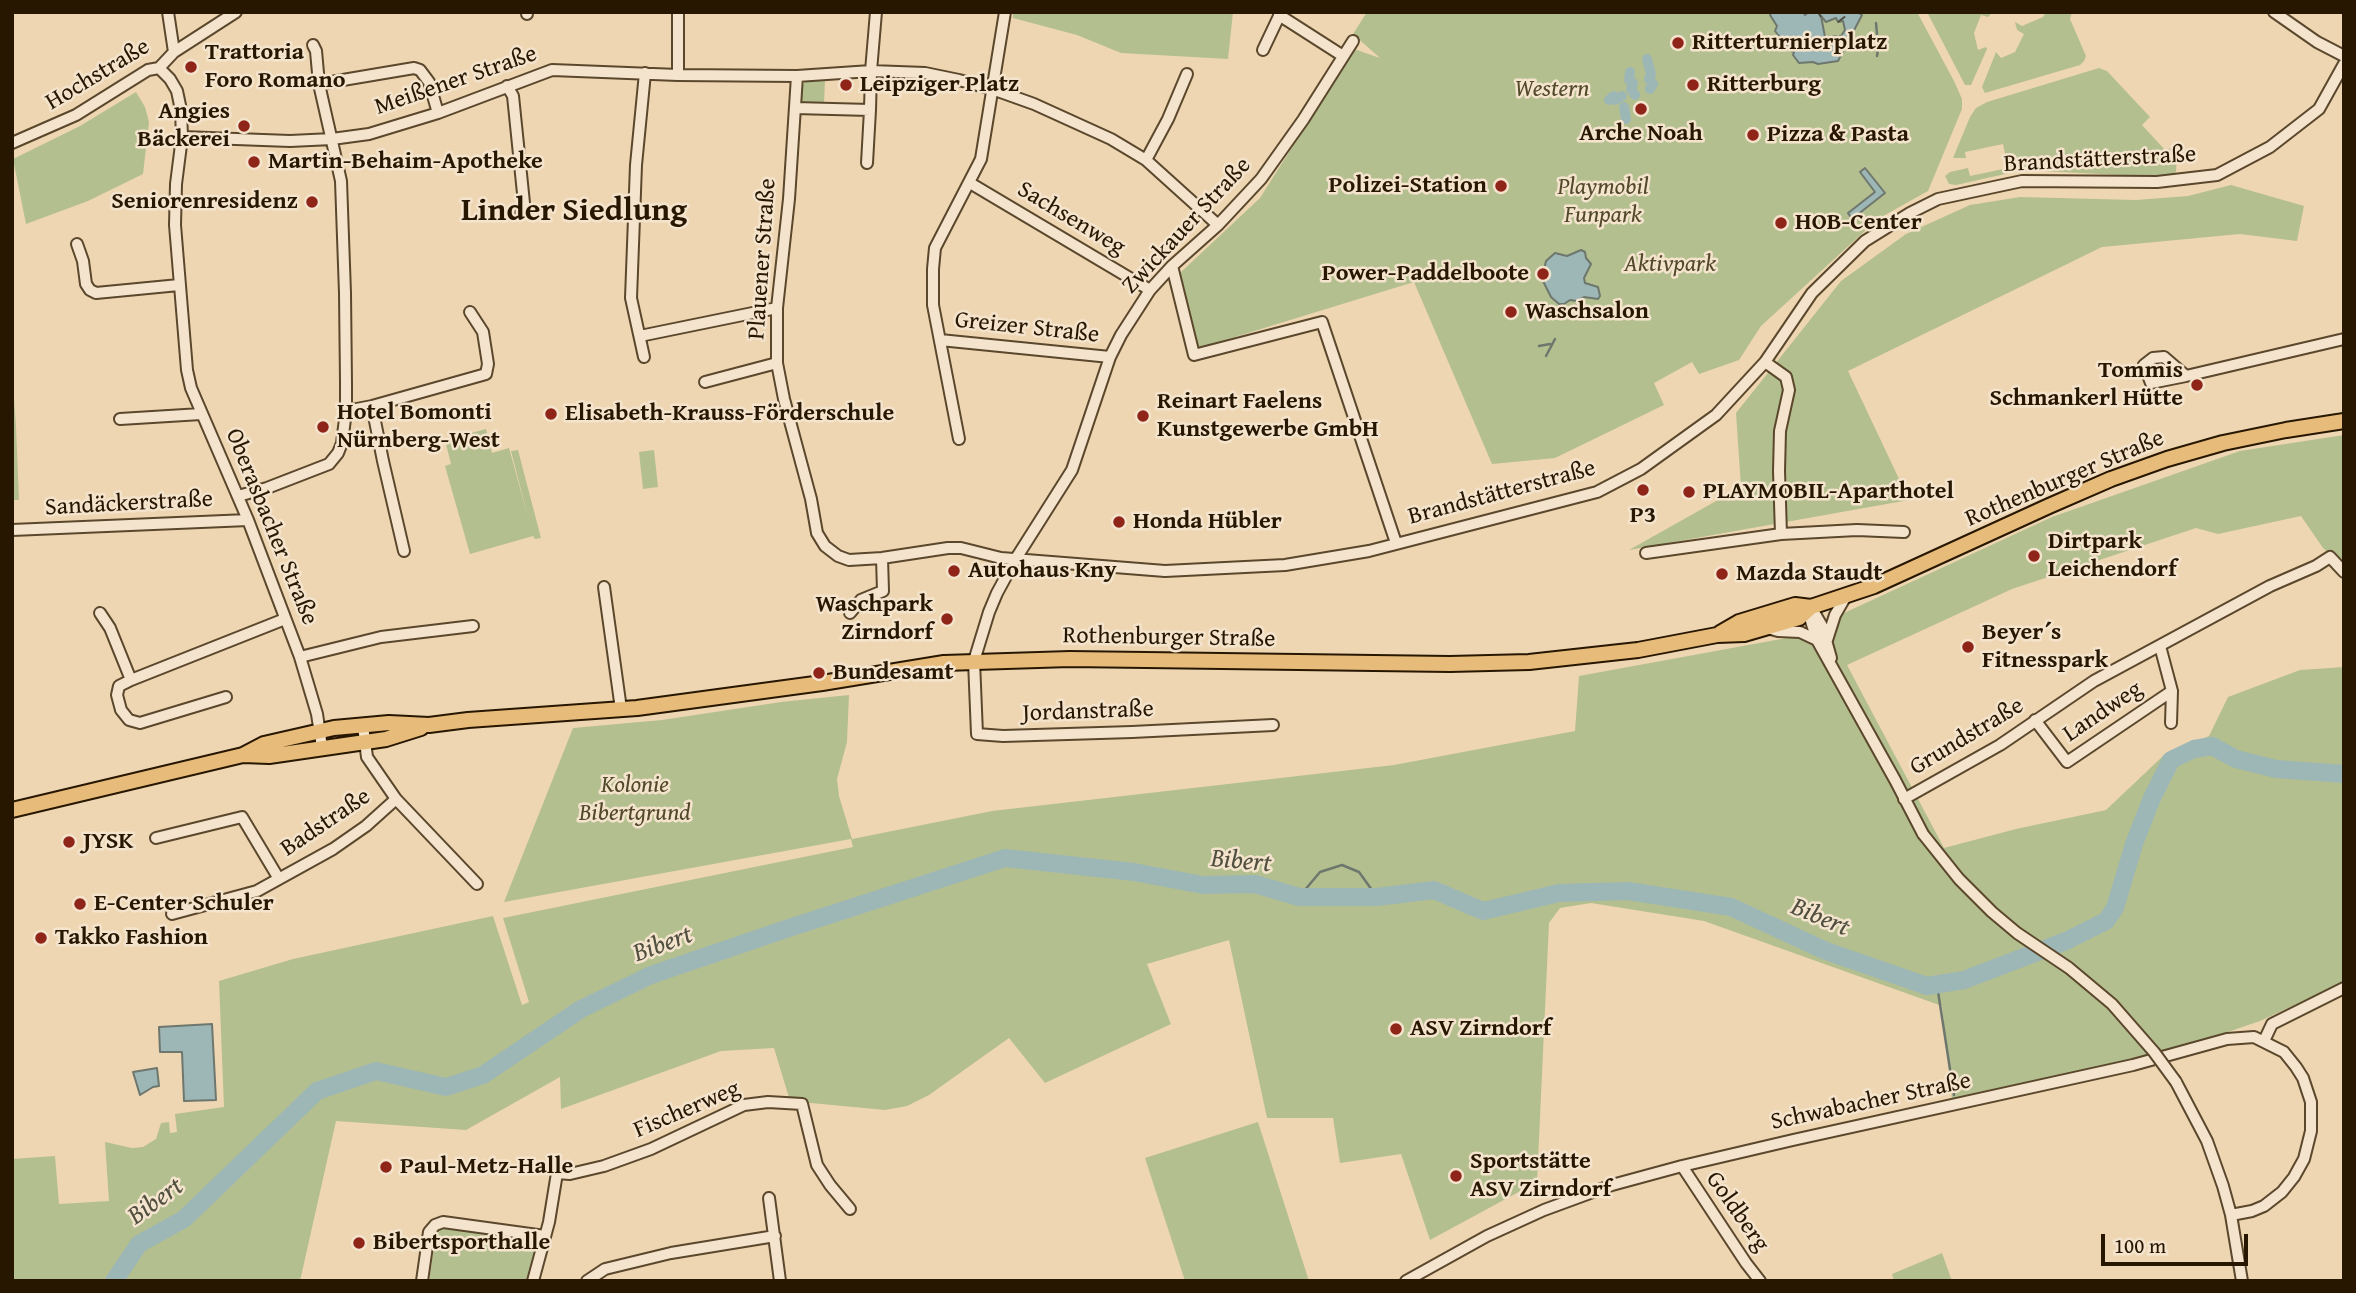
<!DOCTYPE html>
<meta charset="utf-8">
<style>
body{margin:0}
#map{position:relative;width:2356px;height:1293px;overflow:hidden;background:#eed6b2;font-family:"Gentium Book Plus",serif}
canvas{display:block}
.frame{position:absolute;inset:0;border:14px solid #281700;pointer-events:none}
.scale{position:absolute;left:2101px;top:1234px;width:147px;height:32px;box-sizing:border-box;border:4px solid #281700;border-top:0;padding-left:9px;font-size:21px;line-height:24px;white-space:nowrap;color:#281700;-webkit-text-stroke:5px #f4e4cd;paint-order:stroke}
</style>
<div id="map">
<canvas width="2356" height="1293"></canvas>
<div class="frame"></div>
<div class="scale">100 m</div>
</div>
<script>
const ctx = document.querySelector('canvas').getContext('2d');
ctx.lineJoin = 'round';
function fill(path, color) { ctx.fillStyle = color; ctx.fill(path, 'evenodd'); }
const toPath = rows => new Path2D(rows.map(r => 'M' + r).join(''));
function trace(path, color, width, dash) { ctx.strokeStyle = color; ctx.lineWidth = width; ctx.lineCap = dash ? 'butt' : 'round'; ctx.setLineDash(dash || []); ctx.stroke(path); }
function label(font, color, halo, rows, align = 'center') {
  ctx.font = font + ' "Gentium Book Plus",serif'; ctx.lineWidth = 5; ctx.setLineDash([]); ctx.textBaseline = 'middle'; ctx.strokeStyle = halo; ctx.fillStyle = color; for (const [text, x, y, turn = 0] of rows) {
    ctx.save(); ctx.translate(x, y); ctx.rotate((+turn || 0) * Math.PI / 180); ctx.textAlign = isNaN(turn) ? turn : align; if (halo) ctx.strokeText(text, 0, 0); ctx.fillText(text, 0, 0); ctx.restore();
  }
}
fill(toPath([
 [1013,12,1233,12,1228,59,1121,53,1077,35,1013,18],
 [1367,12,1917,12,1954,81,1962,99,1962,109,1928,191,1878,219,1761,326,1739,360,1699,374,1692,362,1654,383,1664,405,1555,458,1492,464,1414,282,1199,348,1180,273,1260,198,1354,49,1380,58,1353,34],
 [1927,12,1992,13,1988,17,1981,15,1974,33,1978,50,1986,47,1987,49,1971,85,1965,85],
 [2046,12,2072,12,2070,19,2086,56,2084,61,2080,65,1985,93,1982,87,1996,52,2001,58,2015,52,2024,34,2017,30,2015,22,2022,26,2043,17],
 [2099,68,2107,71,2150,117,2142,125,2166,151,2173,146,2177,151,2176,172,2170,176,2157,177,2023,170,1956,185,1949,184,1945,176,1950,172,1968,168,1970,176,2008,168,2003,144,1965,152,1966,158,1953,158,1970,117,1976,108,1987,102],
 [807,80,825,80,824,104,801,103,802,86],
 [136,92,145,107,149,122,143,174,88,201,26,224,13,159,80,126],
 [2231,185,2304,206,2297,241,2240,234,2102,247,1848,371,1909,500,1629,550,1741,487,1736,413,1841,281,1906,234,1970,205,2020,197,2136,200,2188,196],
 [12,369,16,426,19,500,12,500],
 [486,429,492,453,509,448,528,517,511,451,518,450,541,538,535,539,533,536,470,554,445,466,451,464,445,440],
 [2344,435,2344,567,2323,548,2301,516,2218,534,2196,528,2012,589,1847,665,1944,848,2016,829,2106,810,2163,756,2209,736,2228,697,2300,670,2344,667,2344,982,2260,1021,2131,1065,1952,1100,1942,1006,1704,921,1591,903,1560,908,1549,923,1537,1182,1430,1240,1401,1154,1340,1163,1333,1118,1267,1118,1229,940,1147,964,1171,1024,1045,1083,1009,1038,929,1095,907,1106,885,1110,790,1101,774,1048,721,1051,561,1109,560,1077,466,1130,336,1121,300,1281,12,1281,12,1159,55,1156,59,1204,109,1201,105,1142,132,1148,143,1147,156,1139,161,1123,169,1122,170,1133,177,1132,175,1114,224,1107,219,981,293,959,493,916,522,1005,529,1002,503,918,853,847,851,839,504,902,573,728,662,720,781,702,849,695,847,742,837,779,839,796,852,839,992,811,1394,765,1575,731,1579,676,1792,637,2052,517,2240,451],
 [654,450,658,487,643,489,639,452],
 [1258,1122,1309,1281,1185,1281,1145,1158],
 [447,1227,531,1239,536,1248,527,1281,429,1281,436,1232],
 [1942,1253,1952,1281,1894,1281,1892,1274]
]), '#b4bf8f');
const water = toPath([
 [1772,12,1803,12,1805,15,1809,12,1857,12,1862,15,1838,61,1818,64,1813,62,1799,63,1793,55,1794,52,1791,51,1775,31,1777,26,1770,15,1772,12],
 [1821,16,1826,22,1836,18,1838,22,1843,21,1845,30,1841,36,1825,37,1821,16],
 [1865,168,1885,193,1852,219,1848,213,1875,192,1860,172,1865,168],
 [1581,250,1585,252,1586,258,1591,264,1584,278,1585,283,1598,287,1600,296,1598,299,1584,297,1577,301,1570,300,1564,304,1559,304,1551,297,1543,281,1543,274,1546,261,1555,253,1567,256,1581,250],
 [212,1024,216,1100,184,1101,182,1052,160,1052,159,1027,212,1024],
 [157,1068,159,1086,153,1087,140,1095,133,1072,157,1068]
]);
fill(water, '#9db7b6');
trace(water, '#6e776d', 2);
trace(toPath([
 [1876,23,1877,34],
 [1877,56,1878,49],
 [1539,346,1550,344],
 [1546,356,1555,339],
 [1299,897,1320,872,1342,865,1359,872,1377,897],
 [1937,985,1954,1095]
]), '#6e776d', 2.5);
trace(toPath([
 [1647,59,1651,74,1649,79,1653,84,1650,89],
 [1630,72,1629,80,1633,83,1631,89,1635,95],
 [1609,100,1614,96,1615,100,1622,96],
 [1624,107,1626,119]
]), '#9db7b6', 10);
trace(toPath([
 [114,1281,139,1244,184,1219,317,1091,376,1071,446,1087,483,1075,581,1009,651,975,786,929,1005,858,1134,872,1203,885,1255,884,1299,897,1377,897,1434,890,1483,911,1559,893,1628,891,1731,907,1826,951,1927,986,1964,980,2066,941,2106,921,2115,908,2134,844,2152,798,2171,760,2194,749,2212,746,2236,759,2276,769,2344,774]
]), '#9db7b6', 18);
trace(toPath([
 [1818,12,1821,17],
 [1838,22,1851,12]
]), '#514f40', 2, [9, 7]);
const minor = toPath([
 [168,12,174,52],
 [527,12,527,14],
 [678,12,678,75],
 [2274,12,2317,42,2344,56],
 [1279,15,1343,56],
 [1263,50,1281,12],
 [159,68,170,79,177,91,181,110,182,137,176,184,175,225,187,370,191,388,248,520,300,657,317,714,322,747],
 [797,76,789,199,777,308,777,363,784,399,811,499,817,533,825,546,838,556,849,560,882,558,948,548,961,548,1001,558,1165,571,1285,565,1369,551,1597,492,1641,469,1716,415,1765,362,1812,293,1865,241,1910,213,1938,199,2022,181,2157,182,2217,175,2270,147,2319,109,2344,64],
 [319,84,414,68,420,70,429,82,438,113],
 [507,86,513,96,524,203,521,214],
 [795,108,870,110,871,71,876,12],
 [182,137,290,141,332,139,369,134,438,113,552,70,678,75,797,76,871,71,925,73,959,80,992,89,1034,104,1111,139,1146,160,1218,225],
 [12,143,76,115,148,70,159,68,174,52,236,12],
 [1146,160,1168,119,1187,74],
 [867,163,870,110],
 [970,183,1150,290],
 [77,244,83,261,86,284,90,290,96,293,179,285],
 [1172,266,1194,355,1322,322,1396,543],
 [640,336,777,308],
 [940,340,1110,357],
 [644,357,631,298,636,165,645,73],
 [1765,362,1786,377,1789,390,1780,431,1779,471,1781,534,1857,530,1904,532],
 [2186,376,2164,357,2153,358,2144,365,2151,383,2186,376,2344,339],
 [705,382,777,363],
 [372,406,383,461,404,551],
 [346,411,372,406,486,374,488,364,483,332,470,312],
 [120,419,201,414],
 [959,439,933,305,933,269,935,248,981,159,1005,12],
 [238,496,267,488,329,464,338,453,342,443,346,411,346,383,345,293,341,181,319,84,316,51,313,45],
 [12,530,248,520],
 [1646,553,1781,534],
 [604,587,621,709],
 [1811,607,1811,621,1817,640,1895,780,1923,834],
 [1811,607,1822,626,1831,658],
 [100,613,110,628,131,680],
 [850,613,861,600,883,591,882,558],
 [1767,628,1778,631,1800,632,1817,640],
 [1827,640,1835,615,1846,596],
 [2160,646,2172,691,2171,723],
 [300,657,381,637,473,626],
 [226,697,140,723,129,720,121,710,117,695,119,686,131,680,285,619],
 [2035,720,2067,762,2172,691],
 [1273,725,1132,732,1003,736,977,734,974,661,989,612,997,593,1015,560,1072,470,1110,357,1121,335,1150,290,1172,266,1218,225,1261,179,1303,120,1353,41],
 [363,726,367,757,396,799,477,884],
 [1904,799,2000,745,2094,681,2270,586,2316,566,2330,557,2344,572],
 [156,838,242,817,279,879],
 [172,914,257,891,333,849,366,826,396,799],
 [2264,1041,2272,1024,2344,988],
 [2176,1082,2207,1141,2223,1186,2231,1215,2242,1281],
 [1682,1166,1746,1263,1760,1281],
 [769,1198,780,1281],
 [422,1281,429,1232,435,1225,443,1222,545,1236],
 [533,1281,549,1222,557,1173,570,1174,604,1166,651,1149,744,1105,768,1102,802,1104,817,1165,830,1185,850,1209],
 [587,1281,605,1269,671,1253,775,1236],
 [1406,1281,1487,1236,1544,1210,1612,1185,1682,1166,1793,1140,2133,1065,2227,1039,2254,1037,2284,1052,2296,1067,2303,1078,2311,1102,2311,1131,2304,1159,2294,1177,2282,1192,2264,1206,2252,1211,2231,1215]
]);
const major = toPath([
 [1720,633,1739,622,1795,605,1811,607],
 [243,755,264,744,334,728,389,723,429,725,468,720,637,708,822,683,944,663,1070,659,1450,664,1529,662,1638,650,1717,635,1744,634,1799,618,1811,607,1874,586,2049,506,2111,479,2167,459,2223,443,2286,430,2344,421],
 [12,810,243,755,269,756,386,739,421,728]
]);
trace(minor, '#5a472c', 14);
trace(major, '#281700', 18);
trace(minor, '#f4e4cd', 10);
trace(major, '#e7bb79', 14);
const minorBridge = toPath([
 [1923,834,1959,879,1992,912,2017,933,2069,968,2112,1004,2154,1052,2176,1082]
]);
trace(minorBridge, '#5a472c', 14, []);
trace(minorBridge, '#f4e4cd', 10);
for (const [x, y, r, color] of [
 [1678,43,7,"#8f2418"],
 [191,67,7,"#8f2418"],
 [846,85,7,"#8f2418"],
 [1693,85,7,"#8f2418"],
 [1641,109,7,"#8f2418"],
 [244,126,7,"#8f2418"],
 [1753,135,7,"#8f2418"],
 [254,162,7,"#8f2418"],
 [1501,186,7,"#8f2418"],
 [312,202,7,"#8f2418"],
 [1781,223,7,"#8f2418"],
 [1543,274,7,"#8f2418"],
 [1511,312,7,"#8f2418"],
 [2197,385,7,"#8f2418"],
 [551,414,7,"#8f2418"],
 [1143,416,7,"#8f2418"],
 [323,427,7,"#8f2418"],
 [1643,490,7,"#8f2418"],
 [1689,492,7,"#8f2418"],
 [1119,522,7,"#8f2418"],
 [2034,556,7,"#8f2418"],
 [954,571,7,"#8f2418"],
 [1722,574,7,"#8f2418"],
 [947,619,7,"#8f2418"],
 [1968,647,7,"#8f2418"],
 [819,673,7,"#8f2418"],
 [69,842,7,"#8f2418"],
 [80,904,7,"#8f2418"],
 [41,938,7,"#8f2418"],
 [1396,1029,7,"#8f2418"],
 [386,1167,7,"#8f2418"],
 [1456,1176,7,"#8f2418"],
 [359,1243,7,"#8f2418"]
]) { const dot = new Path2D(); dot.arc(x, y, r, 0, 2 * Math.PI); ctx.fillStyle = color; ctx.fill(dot); trace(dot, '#f4e4cd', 2.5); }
label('bold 24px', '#281700', '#f4e4cd', [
 ["Ritterturnierplatz",1692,43],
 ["Trattoria",205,53],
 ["Foro Romano",205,81],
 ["Leipziger Platz",860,85],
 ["Ritterburg",1707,85],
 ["Angies",230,112,"right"],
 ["Bäckerei",230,140,"right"],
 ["Arche Noah",1641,134,"center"],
 ["Pizza & Pasta",1767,135],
 ["Martin-Behaim-Apotheke",268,162],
 ["Polizei-Station",1487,186,"right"],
 ["Seniorenresidenz",298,202,"right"],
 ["HOB-Center",1795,223],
 ["Power-Paddelboote",1529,274,"right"],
 ["Waschsalon",1525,312],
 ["Tommis",2183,371,"right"],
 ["Schmankerl Hütte",2183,399,"right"],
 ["Reinart Faelens",1157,402],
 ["Kunstgewerbe GmbH",1157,430],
 ["Hotel Bomonti",337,413],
 ["Nürnberg-West",337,441],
 ["Elisabeth-Krauss-Förderschule",565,414],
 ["PLAYMOBIL-Aparthotel",1703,492],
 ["P3",1643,516,"center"],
 ["Honda Hübler",1133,522],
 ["Dirtpark",2048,542],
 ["Leichendorf",2048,570],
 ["Autohaus Kny",968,571],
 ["Mazda Staudt",1736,574],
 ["Waschpark",933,605,"right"],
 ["Zirndorf",933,633,"right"],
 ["Beyer´s",1982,633],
 ["Fitnesspark",1982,661],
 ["Bundesamt",833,673],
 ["JYSK",83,842],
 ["E-Center Schuler",94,904],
 ["Takko Fashion",55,938],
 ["ASV Zirndorf",1410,1029],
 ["Sportstätte",1470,1162],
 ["ASV Zirndorf",1470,1190],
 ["Paul-Metz-Halle",400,1167],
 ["Bibertsporthalle",373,1243]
], 'left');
label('24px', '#281700', '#f4e4cd', [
 ["Hochstraße",98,75,-31],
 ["Meißener Straße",456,81,-19],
 ["Brandstätterstraße",2100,160,-3],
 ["Sachsenweg",1071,219,31],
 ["Zwickauer Straße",1187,226,-47],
 ["Plauener Straße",763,259,-86],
 ["Greizer Straße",1027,328,6],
 ["Rothenburger Straße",2065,479,-23],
 ["Brandstätterstraße",1502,493,-15],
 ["Sandäckerstraße",129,504,-3],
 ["Oberasbacher Straße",271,527,68],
 ["Rothenburger Straße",1169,638,1],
 ["Jordanstraße",1088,712,-2],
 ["Landweg",2103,712,-34],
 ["Grundstraße",1967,737,-31],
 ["Badstraße",326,823,-34],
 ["Schwabacher Straße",1871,1102,-12],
 ["Fischerweg",687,1110,-23],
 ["Goldberg",1737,1212,55]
]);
label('italic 24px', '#52492b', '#f4e4cd', [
 ["Western",1552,90],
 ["Playmobil",1603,188],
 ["Funpark",1603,216],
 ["Aktivpark",1670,265],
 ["Kolonie",635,786],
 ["Bibertgrund",635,814]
]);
label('italic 26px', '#514f40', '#f4e4cd', [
 ["Bibert",1241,862,5],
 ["Bibert",1820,918,23],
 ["Bibert",663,945,-20],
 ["Bibert",156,1202,-36]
]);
label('bold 32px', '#281700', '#f4e4cd', [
 ["Linder Siedlung",574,212]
]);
</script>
